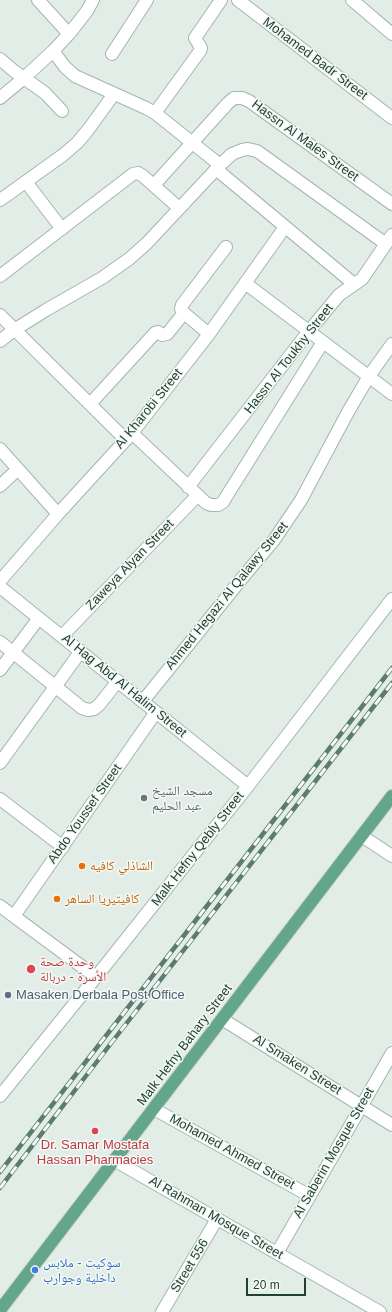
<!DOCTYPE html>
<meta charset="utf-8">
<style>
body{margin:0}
#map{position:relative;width:392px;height:1312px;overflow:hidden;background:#e2ede7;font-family:Helvetica,sans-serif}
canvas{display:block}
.scale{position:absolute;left:246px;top:1278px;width:60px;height:18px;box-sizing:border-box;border:2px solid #214033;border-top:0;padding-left:5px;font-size:12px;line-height:14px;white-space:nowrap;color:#214033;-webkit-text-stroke:3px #f3faf5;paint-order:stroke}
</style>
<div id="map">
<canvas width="392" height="1312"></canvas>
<div class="scale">20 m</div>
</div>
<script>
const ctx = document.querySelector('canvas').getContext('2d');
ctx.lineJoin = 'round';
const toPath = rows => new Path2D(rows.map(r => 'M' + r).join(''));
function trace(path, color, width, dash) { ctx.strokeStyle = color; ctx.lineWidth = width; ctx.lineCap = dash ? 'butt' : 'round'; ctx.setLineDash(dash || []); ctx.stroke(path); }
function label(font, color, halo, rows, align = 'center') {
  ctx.font = font + ' Helvetica,"Noto Naskh Arabic",sans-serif'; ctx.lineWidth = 3; ctx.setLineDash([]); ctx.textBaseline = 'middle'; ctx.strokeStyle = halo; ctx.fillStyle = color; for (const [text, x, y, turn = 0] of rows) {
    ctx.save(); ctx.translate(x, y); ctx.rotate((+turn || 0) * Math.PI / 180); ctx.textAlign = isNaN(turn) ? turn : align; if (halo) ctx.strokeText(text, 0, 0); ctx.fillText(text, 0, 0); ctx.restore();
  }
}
const street = toPath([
 [38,0,69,34],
 [238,0,392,118],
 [352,0,392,34],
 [53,51,65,67,75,76,146,108,155,113,220,165],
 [112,54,147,0],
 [0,59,14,71,45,93,62,111],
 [0,98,24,78,53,51,69,34,87,11,93,0],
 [155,113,200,51,201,48,195,38,221,0],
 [216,169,354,284],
 [26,182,62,229],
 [154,185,228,103,234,98,242,98,249,101,392,204],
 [0,200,63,155,77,143,88,130,114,94],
 [0,276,133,174,138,173,143,176,179,208],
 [245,283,392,394],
 [0,315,126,440],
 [209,334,184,313,181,309,182,305,226,247],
 [0,341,14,330,46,310,102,278,129,259,147,243,220,165,232,154,242,150,248,149,257,151,386,244],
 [90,404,155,333,158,332,162,335,167,334,184,313],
 [132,433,206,503,211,505,218,505,223,502,226,497,323,342],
 [0,449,58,514],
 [0,486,18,469],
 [188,487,309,331,339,295,362,279,392,235],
 [0,581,58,514,132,433,209,334,285,227],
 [0,587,248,786],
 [62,636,198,495],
 [0,642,82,708,88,710,94,709,99,705,118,681],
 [0,670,39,618],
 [143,701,243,577,274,540,301,500,348,412,369,376,392,344],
 [0,763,81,651],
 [0,799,63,847],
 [362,836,392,856],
 [0,906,96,977],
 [14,916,156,712],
 [222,1019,392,1125],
 [154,1109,310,1196],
 [114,1160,380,1312],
 [277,1253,392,1053],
 [162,1312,217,1219]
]);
const secondary = toPath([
 [0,1096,96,977,248,786,392,599]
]);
const primary = toPath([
 [0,1310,392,796]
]);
trace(street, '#a4b6ad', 14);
trace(secondary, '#a0baad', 14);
trace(primary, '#c1cac6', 14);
trace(street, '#fff', 12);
trace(secondary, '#fff', 12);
trace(primary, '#63a68b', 12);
const rail = toPath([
 [0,1172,392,668],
 [0,1188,112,1042,392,683]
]);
trace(rail, '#5b7c6e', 4.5);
trace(rail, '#f3faf5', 3, [9]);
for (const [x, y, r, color] of [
 [144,798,4,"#6b7280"],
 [82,866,4,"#e8710a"],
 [57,899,4,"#e8710a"],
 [31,969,5,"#e0444e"],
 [8,995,4,"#5c6f8a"],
 [95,1131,4,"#e0444e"],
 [35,1270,4,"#3f7fe0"]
]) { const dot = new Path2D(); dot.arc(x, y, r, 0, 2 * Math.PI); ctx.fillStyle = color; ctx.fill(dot); trace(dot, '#f3faf5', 1.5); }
label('13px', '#214033', '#f3faf5', [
 ["Mohamed Badr Street",315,59,37],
 ["Hassn Al Males Street",305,141,36],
 ["Hassn Al Toukhy Street",289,359,-52],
 ["Al Kharobi Street",149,409,-51],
 ["Zaweya Alyan Street",130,565,-46],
 ["Ahmed Hegazi Al Qalawy Street",227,596,-51],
 ["Al Hag Abd Al Halim Street",124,686,39],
 ["Abdo Youssef Street",85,814,-55],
 ["Malk Hefny Qebly Street",198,849,-52],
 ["Malk Hefny Bahary Street",185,1045,-53],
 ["Al Smaken Street",297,1065,32],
 ["Mohamed Ahmed Street",232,1152,29],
 ["Al Saberin Mosque Street",334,1153,-60],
 ["Al Rahman Mosque Street",216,1218,30],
 ["Street 556",190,1266,-59]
]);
label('13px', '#5b616d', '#f3faf5', [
 ["مسجد الشيخ",152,791],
 ["عبد الحليم",152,806]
], 'left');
label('13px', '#c56008', '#f3faf5', [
 ["الشاذلي كافيه",90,866],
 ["كافيتيريا الساهر",65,899]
], 'left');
label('13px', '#be3a42', '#f3faf5', [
 ["وحدة صحة",40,962],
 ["الأسرة - دربالة",40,977],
 ["Dr. Samar Mostafa",95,1145,"center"],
 ["Hassan Pharmacies",95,1160,"center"]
], 'left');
label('13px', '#4e5e75', '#f3faf5', [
 ["Masaken Derbala Post Office",16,995]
], 'left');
label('13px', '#366cbe', '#f3faf5', [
 ["سوكيت - ملابس",43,1263],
 ["داخلية وجوارب",43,1278]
], 'left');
</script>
